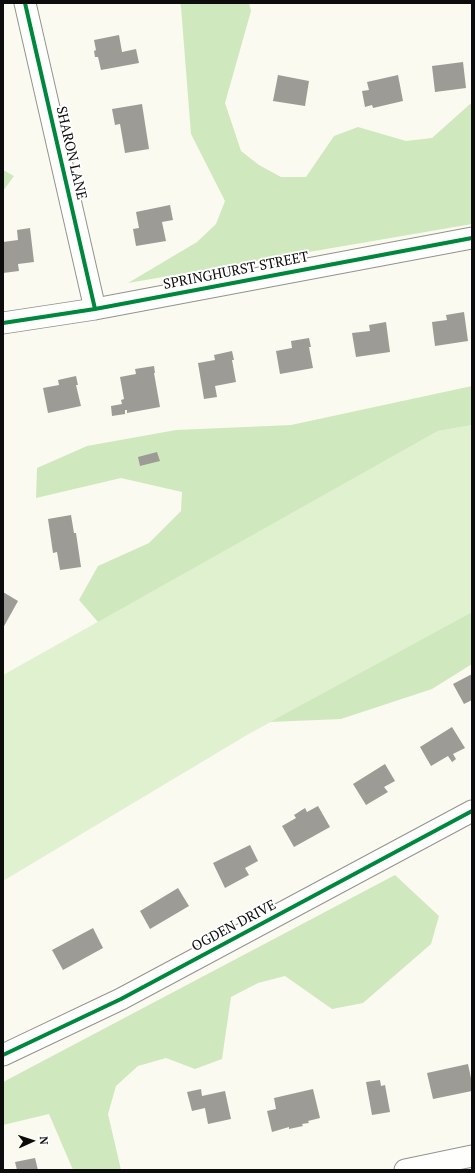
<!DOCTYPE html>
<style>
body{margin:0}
#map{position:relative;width:475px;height:1173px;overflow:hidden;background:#fafaf0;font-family:"PT Serif",serif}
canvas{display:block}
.frame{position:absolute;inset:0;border:4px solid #0c0c0c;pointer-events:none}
.north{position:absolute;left:12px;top:1121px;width:40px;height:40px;-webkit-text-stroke:3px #fff;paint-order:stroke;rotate:87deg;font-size:11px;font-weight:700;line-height:16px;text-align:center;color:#0c0c0c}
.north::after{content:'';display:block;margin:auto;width:14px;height:18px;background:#0c0c0c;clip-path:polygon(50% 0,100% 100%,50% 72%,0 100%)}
</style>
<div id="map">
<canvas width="475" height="1173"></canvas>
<div class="frame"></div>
<div class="north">N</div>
</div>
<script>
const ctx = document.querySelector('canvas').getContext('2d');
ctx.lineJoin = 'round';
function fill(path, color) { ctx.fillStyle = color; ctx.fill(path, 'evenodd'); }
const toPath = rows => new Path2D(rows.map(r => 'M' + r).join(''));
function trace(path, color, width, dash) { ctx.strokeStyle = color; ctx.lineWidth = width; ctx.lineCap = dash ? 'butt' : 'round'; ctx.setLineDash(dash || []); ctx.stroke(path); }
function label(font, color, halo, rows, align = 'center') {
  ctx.font = font + ' "PT Serif",serif'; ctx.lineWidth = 4; ctx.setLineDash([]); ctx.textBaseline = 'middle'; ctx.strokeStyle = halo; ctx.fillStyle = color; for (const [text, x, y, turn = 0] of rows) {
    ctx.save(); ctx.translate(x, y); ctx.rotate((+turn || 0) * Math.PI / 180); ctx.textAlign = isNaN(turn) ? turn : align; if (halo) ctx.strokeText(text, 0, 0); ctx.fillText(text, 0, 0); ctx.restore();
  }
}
fill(toPath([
 [472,425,472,612,247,735,3,881,3,675,438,431]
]), '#e0f1d0');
fill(toPath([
 [180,3,249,3,251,11,225,103,241,151,259,165,281,177,306,177,334,136,358,127,406,141,432,138,470,104,472,104,472,224,128,283,197,242,216,224,225,201,191,134,181,7],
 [3,170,14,176,3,191],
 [472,386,472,425,438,431,98,622,79,600,98,566,149,543,181,511,182,492,121,478,36,498,37,468,87,446,176,430,291,425],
 [472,612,472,664,432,689,341,719,270,722],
 [395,875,439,916,431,944,363,1003,332,1009,285,976,258,983,231,997,222,1059,195,1069,166,1058,138,1066,116,1086,108,1114,121,1170,73,1170,49,1114,3,1125,3,1083,5,1081]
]), '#d0e8bd');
fill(toPath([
 [119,35,122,52,136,49,139,63,101,70,98,57,95,57,94,51,96,50,94,40],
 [463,62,466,88,435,92,432,66],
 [278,75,309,81,305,106,273,101],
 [398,75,403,101,373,108,372,105,365,107,362,91,369,90,367,82],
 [142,104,149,149,125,153,120,124,115,125,112,109],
 [170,205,173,220,162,222,166,241,136,246,133,229,139,228,136,212],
 [30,228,34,262,18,264,19,271,3,273,3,242,18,240,17,230],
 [464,312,468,341,435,346,432,322,447,320,446,315],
 [386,322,390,352,356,357,352,333,370,331,369,325],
 [309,338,311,347,309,347,313,368,280,374,276,351,292,348,291,341],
 [232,351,234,360,232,360,236,382,215,386,217,397,204,399,198,363,215,360,214,355],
 [154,366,155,373,154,373,160,407,127,413,127,410,125,410,125,414,112,416,111,406,122,404,121,400,124,399,120,377,136,374,135,369],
 [76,376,78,385,76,385,81,406,48,413,43,388,59,385,58,380],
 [157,452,160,461,140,466,138,457],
 [71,515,74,533,76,533,81,567,60,570,57,552,53,553,48,519],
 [3,592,18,601,3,628],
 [472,674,472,700,464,704,453,684],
 [452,727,465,748,453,754,456,759,452,762,448,756,431,766,420,747],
 [385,764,395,781,384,787,388,792,366,805,353,784],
 [318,806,330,827,294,847,282,826,296,818,294,815,305,808,307,812],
 [250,845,258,861,245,868,249,875,225,888,213,863],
 [178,888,189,906,150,929,140,911],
 [93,928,103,948,63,970,52,950],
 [468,1064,472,1083,472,1091,433,1099,427,1073],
 [380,1080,381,1086,385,1085,390,1112,372,1115,366,1082],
 [201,1089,202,1096,225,1091,231,1119,208,1124,205,1108,192,1111,187,1092],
 [313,1089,320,1118,308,1121,309,1123,302,1124,303,1126,289,1129,289,1127,272,1132,267,1111,276,1109,274,1098],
 [35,1158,38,1170,17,1170,15,1162]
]), '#9c9b96');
const minor = toPath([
 [25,3,95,309],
 [3,323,95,309,472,238],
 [3,1055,121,999,472,811],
 [405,1170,472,1156]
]);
trace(minor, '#93938f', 23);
trace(minor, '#fefefd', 21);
trace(toPath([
 [25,3,95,309],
 [3,323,95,309,472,238],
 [3,1055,121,999,472,811]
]), '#00873e', 4);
label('14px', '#0c0c0c', '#fff', [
 ["SHARON LANE",71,153,77],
 ["SPRINGHURST STREET",236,271,-11],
 ["OGDEN DRIVE",234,926,-28]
]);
</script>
